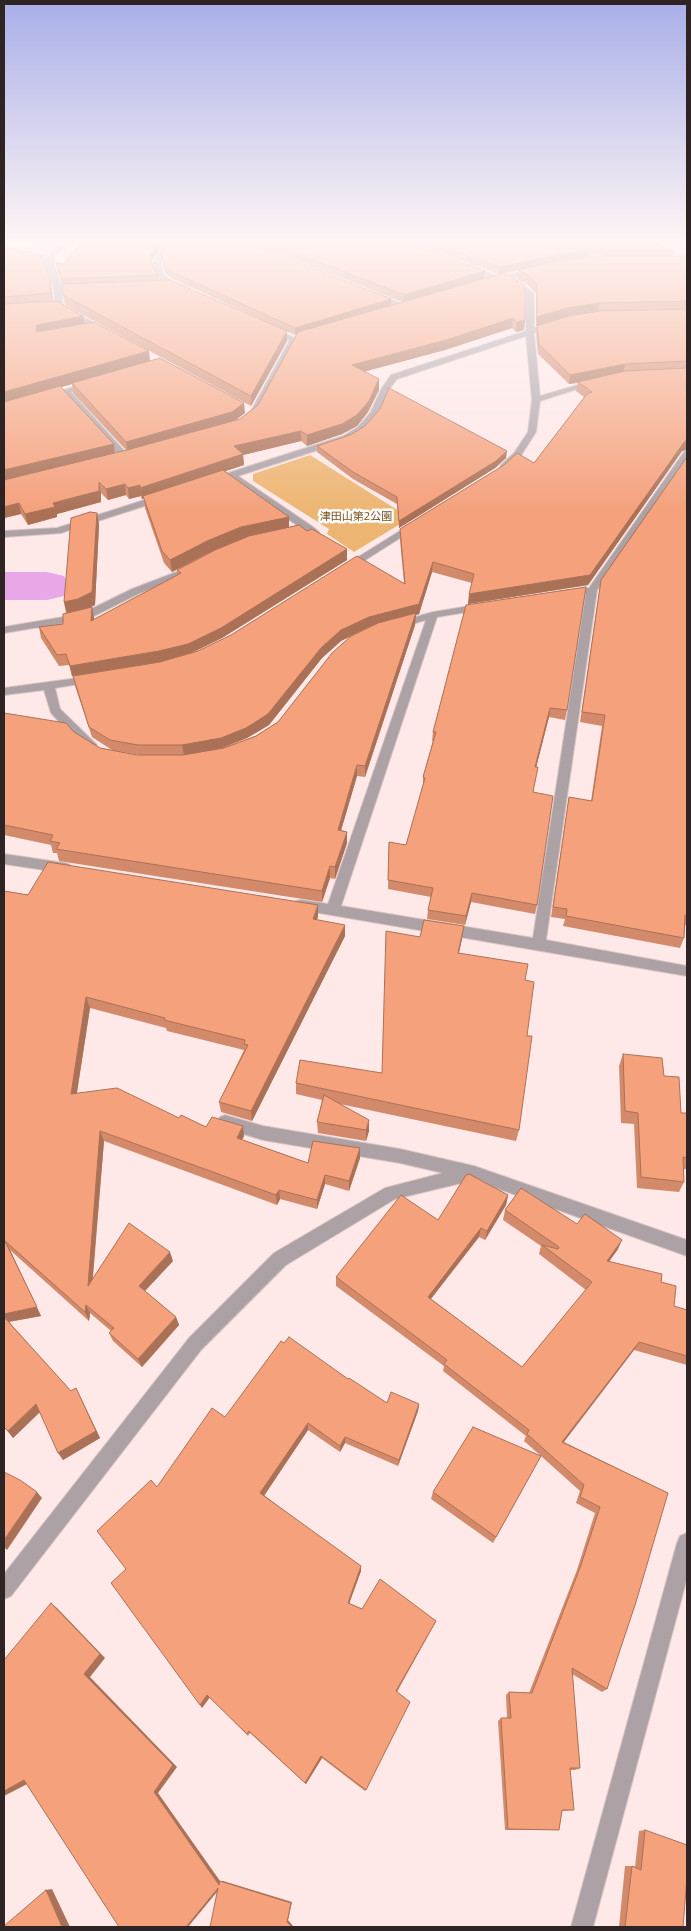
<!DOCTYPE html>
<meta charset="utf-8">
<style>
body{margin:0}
#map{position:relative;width:691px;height:1931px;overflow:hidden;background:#ffe8e8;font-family:"Open Sans",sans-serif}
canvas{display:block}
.frame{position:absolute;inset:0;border:5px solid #2f2424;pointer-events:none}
</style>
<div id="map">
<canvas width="691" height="1931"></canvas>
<div class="frame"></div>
</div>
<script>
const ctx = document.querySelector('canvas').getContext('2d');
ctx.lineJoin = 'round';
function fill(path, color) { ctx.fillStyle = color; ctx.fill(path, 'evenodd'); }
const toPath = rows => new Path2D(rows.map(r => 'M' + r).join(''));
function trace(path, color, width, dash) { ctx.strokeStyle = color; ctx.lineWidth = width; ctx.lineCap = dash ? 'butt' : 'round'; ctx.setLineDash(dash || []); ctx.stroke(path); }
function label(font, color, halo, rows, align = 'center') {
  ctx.font = font + ' "Open Sans","Noto Sans JP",sans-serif'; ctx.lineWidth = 5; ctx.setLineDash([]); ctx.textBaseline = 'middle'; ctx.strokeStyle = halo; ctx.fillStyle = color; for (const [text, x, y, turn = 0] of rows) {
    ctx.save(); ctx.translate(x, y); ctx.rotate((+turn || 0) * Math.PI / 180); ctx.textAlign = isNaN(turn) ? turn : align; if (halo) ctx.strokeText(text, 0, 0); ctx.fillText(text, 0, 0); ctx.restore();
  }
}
fill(toPath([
 [310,455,410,518,354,552,327,534,329,529,253,481,253,474]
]), '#edb572');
fill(toPath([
 [4,572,47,572,64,576,71,586,64,596,47,600,4,600,4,572]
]), '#e8a8e7');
const minor = toPath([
 [66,241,74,241,55,255,53,260,62,290,63,306,108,330,108,334,102,334,55,307,54,290,45,260,50,253,66,241],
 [545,241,556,241,609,261,603,262,545,241],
 [466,266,472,266,503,279,496,281,466,270,466,266],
 [507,279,513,279,534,293,534,328,539,327,543,329,534,333,540,396,595,380,599,382,540,401,536,432,520,457,508,468,505,469,500,466,514,453,528,432,532,400,526,336,397,379,390,388,378,414,364,431,349,440,238,476,313,527,319,532,317,534,308,532,283,535,283,531,301,528,230,479,214,484,209,481,228,473,343,436,358,427,370,413,382,388,391,375,526,331,526,294,507,283,507,279],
 [371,293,377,293,409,307,402,309,371,297,371,293],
 [291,338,298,340,258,413,250,420,244,420,243,418,251,411,291,338],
 [90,382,94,384,93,386,71,392,128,455,128,459,122,459,63,394,48,399,44,396,90,382],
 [687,451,687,460,597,590,546,940,687,966,687,976,296,909,294,905,296,901,301,900,328,904,426,620,398,628,393,625,394,623,433,612,482,604,487,607,486,609,437,617,341,906,533,938,586,594,568,597,563,594,564,592,589,588,684,452,687,451],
 [163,494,166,495,166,499,61,533,4,537,4,531,57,528,163,494],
 [416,521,419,522,419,526,351,569,343,569,342,567,416,521],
 [192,566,197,569,196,571,140,593,88,619,4,633,4,627,81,614,132,589,192,566],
 [93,676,99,679,97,681,55,688,60,709,97,745,91,749,78,742,51,713,44,690,4,695,4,688,93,676],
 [4,854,65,863,70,865,71,868,70,871,65,873,4,864,4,854],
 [225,1115,263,1126,400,1149,474,1166,687,1240,687,1256,474,1180,395,1199,286,1265,201,1350,11,1596,4,1599,4,1574,189,1338,274,1253,385,1188,443,1173,400,1163,263,1140,220,1127,217,1122,220,1117,225,1115],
 [687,1533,687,1578,593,1927,571,1927,677,1543,680,1536,687,1533]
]);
const tertiary = toPath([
 [167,241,174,241,163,254,161,263,163,274,170,280,185,286,185,290,164,284,156,275,153,263,157,254,167,241],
 [535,268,539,270,538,272,493,282,489,280,535,268],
 [268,329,274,329,295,338,312,334,316,336,294,342,268,333,268,329]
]);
trace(minor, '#dac5c5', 2);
trace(tertiary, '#dac5c5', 2);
fill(minor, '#aca1a5');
fill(tertiary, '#aca1a5');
fill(toPath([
 [248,241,405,241,485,271,485,278,498,274,408,241,561,241,588,251,562,241,649,241,675,250,674,256,687,256,687,450,682,451,588,585,468,604,472,583,432,572,419,614,416,615,415,625,365,777,357,776,341,830,347,832,347,843,335,879,330,878,322,902,59,861,57,853,53,853,51,845,4,835,4,713,74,732,100,748,112,750,92,737,75,686,73,676,75,676,72,676,69,665,59,666,41,638,39,627,63,624,66,613,64,602,97,513,99,525,95,605,89,608,94,618,94,620,178,575,177,570,210,552,172,572,164,563,145,508,144,498,142,499,141,496,129,499,126,495,108,500,101,493,101,502,57,514,57,517,28,525,21,514,4,518,4,247,52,290,53,301,84,324,245,413,236,420,240,419,258,405,297,334,295,335,171,278,165,273,162,256,391,306,402,302],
 [589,252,602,256,588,258],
 [518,270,517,279,528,285,536,293,536,326,537,326,536,335,538,354,569,384,578,383,576,391,584,397,534,463,400,529,400,540,404,583,192,653,222,638,347,560,289,528,225,471,244,465,243,455,301,441,307,446,342,434,357,426,368,412,379,390,365,371,445,350,512,328,516,332,524,330,525,320,505,273],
 [72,384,73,393,126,450,115,453,61,387],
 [369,627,371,627,278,722,256,736,222,748,247,738,269,725,322,658,341,641],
 [112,750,140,755,137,755],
 [152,261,153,268,159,275,159,280,287,331,287,341,251,406,65,305,62,286,56,262,64,264],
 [317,446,506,458,495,468,399,528,397,504,353,479,317,452],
 [687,457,687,926,685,925,684,938,680,948,563,926,565,919,551,917,569,797,591,801,602,726,580,722,601,580],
 [466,605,567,710,565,720,549,717,536,767,533,792,537,905,535,914,471,902,465,925,427,919,428,910,431,897,388,889,389,842,406,845,423,787,423,777,433,741,432,741,433,732],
 [4,891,28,895,318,916,317,920,345,936,252,1121,221,1112,219,1102,244,1050,167,1031,166,1028,90,1008,77,1093,179,1118,206,1127,244,1136,242,1140,308,1163,360,1158,349,1191,325,1184,317,1209,280,1199,277,1205,104,1141,93,1278,173,1261,145,1291,176,1317,179,1325,142,1367,113,1341,109,1333,111,1331,90,1313,89,1321,10,1250,41,1316,9,1322,71,1391,76,1388,100,1438,63,1460,40,1412,13,1438,4,1427],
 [420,937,462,939,459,953,525,980,527,1036,519,1130,516,1141,340,1104,369,1131,366,1141,318,1133,317,1122,322,1100,296,1094,296,1083,382,1073],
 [623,1054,664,1076,681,1113,687,1113,687,1169,683,1169,684,1182,679,1192,637,1188,634,1124,621,1123,619,1066],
 [508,1195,506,1205,485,1240,479,1237,431,1299,522,1367,586,1290,539,1254,541,1246,503,1220,505,1210,577,1224,618,1249,609,1261,661,1282,674,1306,687,1310,687,1365,634,1350,564,1442,668,1493,607,1689,602,1692,572,1674,580,1768,575,1770,570,1770,574,1810,562,1811,559,1830,505,1830,498,1721,501,1718,507,1718,506,1695,509,1692,529,1693,577,1570,595,1513,576,1503,580,1491,541,1456,493,1543,431,1499,433,1492,541,1456,524,1441,526,1436,443,1371,444,1366,336,1286,336,1277,438,1220],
 [348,1379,387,1403,419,1404,418,1411,398,1466,345,1443,340,1452,308,1430,264,1495,361,1571,349,1603,362,1609,436,1621,397,1692,410,1702,365,1791,322,1758,306,1784,250,1733,248,1736,210,1697,202,1708,126,1569,157,1487,225,1417],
 [645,1830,683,1927,619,1927,625,1866,632,1866,635,1867,639,1831]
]), '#d28a6b');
fill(toPath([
 [159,241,165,241,151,262,150,255],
 [589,252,588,259,560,261,499,274,499,267,561,254],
 [485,271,484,279,403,303,404,295],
 [50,280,52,290,53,303,51,293],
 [391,299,391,307,295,335,295,328],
 [599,303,598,312,565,317,536,326,537,317,567,308],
 [83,316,85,326,36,332,37,325],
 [513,318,512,328,445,350,352,375,352,365],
 [525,320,524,330,516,332,517,322],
 [287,331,287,341,251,406,251,396],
 [149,351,150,361,4,404,4,392],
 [625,364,623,373,569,384,570,375],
 [379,379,379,390,368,412,357,426,342,434,307,446,307,435],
 [244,403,245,413,233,422,128,452,126,442],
 [301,431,301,441,243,455,244,465,144,498,143,496,144,498,142,499,140,488,234,446],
 [687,440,687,450,682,451,588,585,468,604,469,594,685,441],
 [114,444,115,455,4,481,4,470],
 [507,451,506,458,495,468,399,528,399,521],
 [99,482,101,493,101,502,57,514,57,517,28,525,25,514,53,503],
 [125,484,126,495,108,500,106,489],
 [140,485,141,496,129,499,128,488],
 [19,503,21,514,4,518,4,507],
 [97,513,99,525,95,605,80,612,67,614,64,602],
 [289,517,289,529,208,553,172,572,170,560,207,541,241,527],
 [347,549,347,560,222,638,189,654,161,662,72,676,70,666],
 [433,562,432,572,419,614,416,615,415,625,365,777,365,766,415,615,369,627,341,641,322,658,269,725,247,738,222,748,184,755,182,745,321,648,341,630,369,617],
 [92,607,94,618,93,632,91,621],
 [550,708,549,717,534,776,535,767],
 [357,765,357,776,338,841,338,830],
 [347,832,347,843,335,879,335,867],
 [330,866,330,878,322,902,322,891],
 [472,893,471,902,465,925,466,916],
 [318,905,318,916,314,930,313,919],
 [345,925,345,936,252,1121,251,1111],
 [464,926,462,939,456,965,458,953],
 [86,997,90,1008,75,1104,71,1094],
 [369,1120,369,1131,366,1141,366,1130],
 [243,1126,244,1136,238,1147,237,1138],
 [100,1131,104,1141,91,1295,88,1286],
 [360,1148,360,1158,349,1191,349,1181],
 [325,1175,325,1184,317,1209,317,1200],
 [279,1190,280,1199,277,1205,276,1195],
 [508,1195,506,1205,485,1240,487,1231],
 [481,1228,479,1237,426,1305,428,1297],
 [622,1240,618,1249,603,1270,607,1261],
 [5,1241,10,1250,41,1316,7,1322,4,1318],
 [170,1252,173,1261,142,1294,139,1286],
 [86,1305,90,1313,89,1321,85,1312],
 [176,1317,179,1325,142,1367,138,1359],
 [639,1342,634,1350,559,1448,562,1442],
 [76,1388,100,1438,63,1460,58,1453],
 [36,1404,41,1411,13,1438,8,1431],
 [419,1404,418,1411,398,1466,399,1460],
 [308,1423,308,1430,262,1499,260,1493],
 [345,1437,345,1443,340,1452,340,1446],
 [37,1492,42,1498,7,1550,4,1547,4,1540],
 [361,1566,361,1571,348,1607,348,1603],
 [51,1603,57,1608,105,1658,90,1677,177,1767,158,1793,220,1881,223,1881,292,1902,288,1920,293,1926,293,1927,292,1927,219,1885,154,1792,84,1674],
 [436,1621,434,1625,395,1694,396,1691],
 [207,1695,210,1697,202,1708,200,1705],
 [321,1756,322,1758,306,1784,305,1783],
 [24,1780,31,1782,4,1796,4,1791],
 [221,1887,188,1927,186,1927,218,1888],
 [52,1889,70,1927,62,1927,46,1890]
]), '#ab7157');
const building = toPath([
 [81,241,159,241,150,255,153,268,159,275,61,279,56,262,64,264,81,241],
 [169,241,245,241,391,299,295,328,170,271,164,266,162,256,164,248,169,241],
 [266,241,405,241,485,271,404,295,266,241],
 [427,241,561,241,589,252,561,254,499,267,427,241],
 [582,241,649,241,675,250,605,250,582,241],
 [4,247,43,256,50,280,51,293,4,297,4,247],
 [607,256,687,256,687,301,599,303,567,308,537,317,537,284,529,276,518,270,562,260,607,256],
 [504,273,525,285,525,320,517,322,513,318,446,340,352,365,379,379,369,401,357,415,342,424,307,435,301,431,234,446,243,454,140,488,140,485,128,488,125,484,106,489,99,482,99,491,53,503,55,507,25,514,19,503,4,507,4,480,127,450,240,419,258,405,298,332,504,273],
 [170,280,287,331,251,396,63,295,62,284,170,280],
 [56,301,83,316,37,325,36,332,94,322,149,351,4,392,4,304,56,301],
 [687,309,687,361,625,364,570,375,539,344,537,326,569,316,600,311,687,309],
 [160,358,244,403,232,412,126,442,72,383,160,358],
 [687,368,687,440,685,441,590,575,469,594,474,574,433,562,419,604,369,617,341,630,321,648,268,714,246,728,221,738,182,745,138,745,110,740,89,727,73,676,160,662,198,651,231,635,357,556,405,584,400,529,504,465,517,453,534,463,587,394,592,392,578,382,625,371,687,368],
 [60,386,114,444,4,470,4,402,60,386],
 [389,388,507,451,496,461,399,521,397,497,353,472,317,446,350,435,365,426,380,409,389,388],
 [687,457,687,915,685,915,684,938,566,916,567,909,553,907,569,797,592,801,605,715,582,712,601,580,687,457],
 [223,470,289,517,241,527,207,541,170,560,162,551,143,496,223,470],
 [90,512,97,513,92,592,78,599,64,602,71,518,90,512],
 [299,525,307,531,312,529,347,549,221,628,188,644,159,651,70,666,66,654,57,655,39,627,63,624,63,614,92,607,91,621,181,573,177,570,215,550,249,536,299,525],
 [586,587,567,710,550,708,535,767,538,767,533,792,553,796,537,905,472,893,466,916,428,910,433,888,388,880,389,842,406,845,425,778,423,777,436,732,433,732,466,605,586,587],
 [416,613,365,766,357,765,338,830,347,832,335,867,330,866,322,891,56,849,60,843,50,841,53,835,4,825,4,713,66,723,74,732,100,748,137,755,183,755,224,748,256,736,278,722,332,653,351,636,378,623,416,613],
 [48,862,318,905,313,919,345,925,251,1111,219,1102,248,1045,244,1044,245,1040,164,1020,165,1018,86,997,71,1094,117,1088,179,1118,181,1115,206,1127,212,1117,243,1126,237,1138,308,1163,313,1141,360,1148,349,1181,325,1175,317,1200,279,1190,276,1195,100,1131,88,1286,129,1223,170,1252,139,1286,176,1317,138,1359,109,1333,114,1328,86,1305,85,1312,5,1241,37,1307,4,1314,4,891,28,895,48,862],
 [424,920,464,926,458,953,528,964,525,980,534,982,527,1036,532,1036,519,1130,296,1083,300,1060,382,1073,386,931,420,937,424,920],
 [623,1054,662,1058,664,1076,679,1077,681,1113,687,1113,687,1158,683,1157,684,1182,641,1177,638,1113,625,1111,623,1054],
 [324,1095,369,1120,366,1130,317,1122,324,1095],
 [469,1174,508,1195,487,1231,481,1228,428,1297,522,1367,592,1282,542,1245,558,1249,559,1247,505,1210,521,1188,577,1224,585,1214,622,1240,607,1261,662,1274,661,1282,676,1286,674,1306,687,1310,687,1356,639,1342,562,1442,668,1493,636,1602,607,1689,572,1668,580,1768,570,1768,574,1810,562,1810,559,1830,508,1829,501,1718,511,1718,509,1692,532,1693,581,1565,600,1507,580,1497,584,1485,527,1434,529,1430,444,1364,447,1360,336,1277,401,1195,438,1220,466,1175,469,1174],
 [4,1317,71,1391,76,1388,96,1431,58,1453,36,1404,8,1431,4,1427,4,1317],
 [289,1337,348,1379,349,1378,387,1403,391,1392,419,1404,399,1460,345,1437,340,1446,308,1423,260,1493,361,1566,348,1603,362,1609,380,1579,436,1621,396,1691,410,1702,366,1790,321,1756,305,1783,249,1731,247,1734,207,1695,200,1705,111,1583,126,1569,97,1531,151,1480,157,1487,212,1408,225,1417,281,1341,284,1343,289,1337],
 [473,1427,541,1456,496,1537,433,1492,473,1427],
 [4,1472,20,1480,37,1492,4,1540,4,1472],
 [51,1603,100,1654,84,1674,173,1765,154,1792,219,1885,220,1881,291,1903,287,1922,292,1927,210,1927,218,1888,186,1927,119,1927,24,1780,4,1791,4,1660,51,1603],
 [645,1830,687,1845,687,1877,683,1927,625,1927,632,1866,641,1870,645,1830],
 [46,1890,62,1927,4,1927,4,1926,46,1890]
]);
fill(building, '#f4a17c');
trace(building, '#ab7157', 1);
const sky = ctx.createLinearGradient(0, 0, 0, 512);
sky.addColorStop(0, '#a8afe8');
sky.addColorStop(0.47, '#fff5f5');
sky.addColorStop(1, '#fff5f500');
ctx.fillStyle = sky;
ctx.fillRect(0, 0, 691, 512);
label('11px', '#754f1a', '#fcfcfc', [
 ["津田山第2公園",356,517]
]);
</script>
